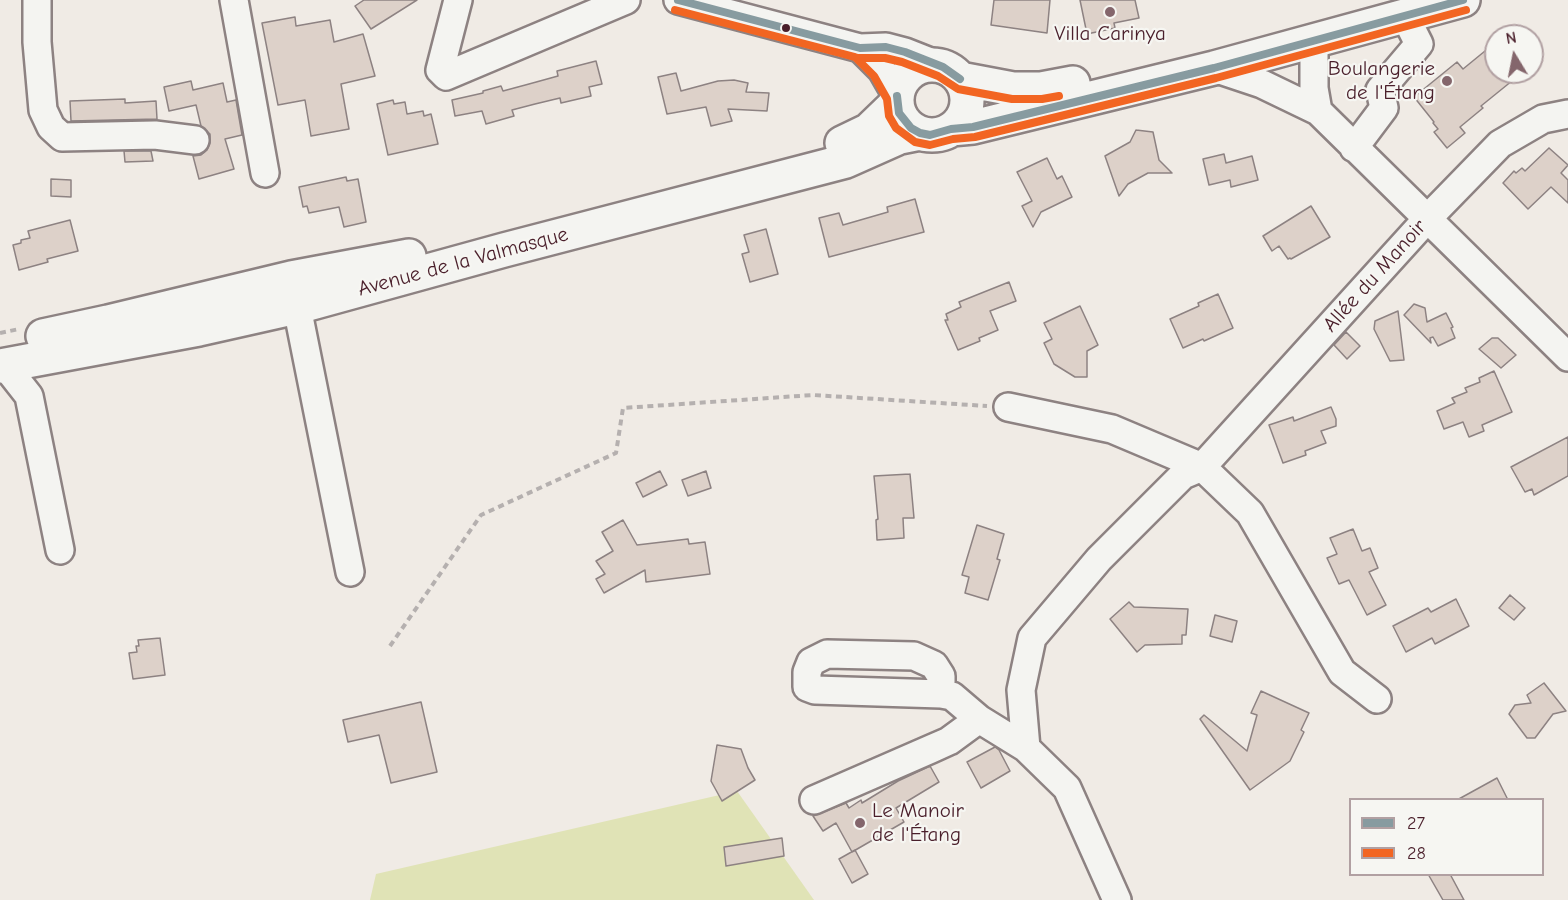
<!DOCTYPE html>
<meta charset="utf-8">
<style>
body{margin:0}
#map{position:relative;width:1568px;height:900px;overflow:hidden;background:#f0ebe5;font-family:"Comic Neue",sans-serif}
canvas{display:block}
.legend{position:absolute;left:1349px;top:798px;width:195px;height:78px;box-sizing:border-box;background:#f6f6f2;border:2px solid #b1a0a2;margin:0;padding:8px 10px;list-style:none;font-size:18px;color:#4a1f2b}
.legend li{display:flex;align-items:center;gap:12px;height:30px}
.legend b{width:30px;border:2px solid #b1a0a2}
.north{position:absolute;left:1484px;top:24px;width:60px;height:60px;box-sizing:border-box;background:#f6f6f2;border:2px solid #b1a0a2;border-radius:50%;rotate:350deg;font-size:16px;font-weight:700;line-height:24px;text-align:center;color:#4a1f2b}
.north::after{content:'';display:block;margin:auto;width:21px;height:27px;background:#84666c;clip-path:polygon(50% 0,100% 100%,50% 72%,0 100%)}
</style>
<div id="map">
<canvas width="1568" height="900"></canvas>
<ul class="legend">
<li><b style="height:8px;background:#879ba0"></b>27</li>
<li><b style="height:8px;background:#f26522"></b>28</li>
</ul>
<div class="north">N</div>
</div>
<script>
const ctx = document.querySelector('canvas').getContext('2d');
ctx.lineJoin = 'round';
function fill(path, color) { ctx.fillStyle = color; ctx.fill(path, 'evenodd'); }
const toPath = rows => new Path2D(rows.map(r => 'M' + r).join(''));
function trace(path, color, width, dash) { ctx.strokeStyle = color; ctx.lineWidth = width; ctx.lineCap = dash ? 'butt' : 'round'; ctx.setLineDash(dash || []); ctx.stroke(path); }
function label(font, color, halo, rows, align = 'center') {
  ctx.font = font + ' "Comic Neue",sans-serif'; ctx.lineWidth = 4.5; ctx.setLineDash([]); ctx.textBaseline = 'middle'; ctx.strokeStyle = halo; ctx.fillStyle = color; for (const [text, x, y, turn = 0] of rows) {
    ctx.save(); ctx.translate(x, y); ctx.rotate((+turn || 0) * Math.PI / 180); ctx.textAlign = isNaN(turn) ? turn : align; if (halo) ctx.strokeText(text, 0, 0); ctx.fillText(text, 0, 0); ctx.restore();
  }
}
fill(toPath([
 [737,791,814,900,370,900,376,874]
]), '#e0e3b6');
const building = toPath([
 [364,0,417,0,371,29,355,6,364,0],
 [994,0,1050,0,1047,33,991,25,994,0],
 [1080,0,1135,0,1139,18,1114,23,1115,28,1087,34,1080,0],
 [295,17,296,26,330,20,334,42,363,34,375,76,341,84,349,129,311,136,305,100,278,105,262,23,295,17],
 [1496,42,1496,72,1523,72,1481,106,1483,108,1460,127,1465,133,1447,148,1434,132,1438,129,1433,123,1434,122,1414,97,1457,62,1463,69,1496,42],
 [596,61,602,84,589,87,591,96,561,103,560,98,535,104,512,110,514,116,486,124,482,111,455,116,452,100,483,93,483,91,501,86,503,91,529,84,558,76,557,71,596,61],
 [676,73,681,91,718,81,734,80,748,83,746,92,769,93,767,111,728,109,732,121,711,126,706,107,667,114,658,77,676,73],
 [191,81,193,90,223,83,227,102,236,100,242,135,225,139,234,169,199,179,193,156,201,155,207,150,210,143,210,134,201,126,196,105,169,111,164,87,191,81],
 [125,99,125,103,156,101,157,119,71,121,70,101,125,99],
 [393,100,394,104,405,102,407,114,423,111,424,116,431,114,438,144,388,155,377,104,393,100],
 [1136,130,1153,132,1159,160,1172,173,1148,173,1128,184,1119,196,1105,156,1130,142,1136,130],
 [1549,148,1568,165,1561,173,1568,180,1568,203,1551,187,1528,209,1503,183,1514,171,1516,173,1522,168,1525,171,1549,148],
 [124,151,151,151,153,161,125,162,124,151],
 [1224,154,1226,163,1252,156,1258,180,1231,187,1230,180,1209,185,1203,159,1224,154],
 [1047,158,1057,179,1062,176,1072,197,1041,212,1033,227,1022,206,1032,201,1017,172,1047,158],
 [346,177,347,181,358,179,366,222,344,227,339,207,309,213,307,206,303,207,299,187,346,177],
 [51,179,71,180,71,197,51,196,51,179],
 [915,199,924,232,829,257,819,218,839,213,843,225,888,212,887,207,915,199],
 [1311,206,1330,237,1291,259,1290,258,1288,259,1279,246,1272,251,1263,236,1311,206],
 [70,220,78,251,47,259,48,262,19,270,13,245,21,243,21,240,30,238,28,231,70,220],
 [766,229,778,274,750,282,742,254,749,252,744,235,766,229],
 [1009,282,1016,301,990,311,998,330,979,338,980,341,958,350,945,320,948,320,946,314,961,307,959,302,1009,282],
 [1218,294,1233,328,1204,341,1203,339,1183,348,1170,319,1199,306,1198,303,1218,294],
 [1414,304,1425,308,1427,322,1446,313,1453,327,1451,328,1455,338,1438,346,1433,337,1430,338,1431,343,1404,315,1414,304],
 [1080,306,1098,345,1087,351,1087,377,1075,377,1054,364,1044,343,1052,339,1044,323,1080,306],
 [1398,311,1404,360,1390,361,1374,329,1375,321,1398,311],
 [1346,332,1360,346,1347,359,1334,345,1346,332],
 [1492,338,1498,338,1516,355,1501,368,1479,349,1492,338],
 [1494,371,1512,412,1482,425,1484,431,1469,437,1463,422,1444,429,1437,411,1455,403,1452,398,1467,392,1465,388,1480,382,1479,378,1494,371],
 [1331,407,1336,419,1336,426,1321,431,1326,443,1305,451,1306,455,1283,463,1269,425,1293,417,1294,421,1331,407],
 [1568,437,1568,476,1534,495,1532,489,1525,492,1511,467,1568,437],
 [660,471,667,485,643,497,636,483,660,471],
 [706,471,711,488,688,496,682,480,706,471],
 [910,474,914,518,903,518,904,538,877,540,876,520,878,519,874,476,910,474],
 [623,520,637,545,688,539,689,544,705,542,710,574,646,582,645,570,604,593,596,579,605,574,596,561,613,551,602,532,623,520],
 [977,525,1004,534,997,559,1000,560,988,600,965,593,969,577,962,575,977,525],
 [1353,529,1362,551,1370,548,1378,568,1369,572,1386,605,1367,615,1349,580,1339,584,1327,558,1337,554,1330,538,1353,529],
 [1510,595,1525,608,1514,620,1499,608,1510,595],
 [1456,599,1469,626,1435,644,1432,638,1406,652,1393,626,1428,608,1431,612,1456,599],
 [1129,602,1134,607,1188,609,1186,635,1182,635,1182,644,1145,645,1137,652,1110,619,1129,602],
 [1215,615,1237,621,1232,642,1210,636,1215,615],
 [160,638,165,675,133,679,129,653,137,652,136,646,139,646,138,640,160,638],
 [1544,683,1566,711,1553,714,1535,738,1527,738,1509,714,1515,705,1531,703,1527,695,1544,683],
 [1261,691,1309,713,1301,730,1304,732,1290,761,1250,790,1200,719,1204,715,1247,751,1257,715,1251,713,1261,691],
 [421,702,437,772,391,783,379,735,348,742,343,720,421,702],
 [717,745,741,749,748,768,755,780,722,801,711,781,717,745],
 [995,747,999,750,1010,771,981,788,967,762,995,747],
 [930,766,939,782,896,808,904,822,852,852,836,823,823,831,813,816,846,803,849,808,861,800,862,803,898,781,930,766],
 [1497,778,1508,800,1457,800,1497,778],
 [782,838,784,856,726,866,724,847,782,838],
 [855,850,868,874,852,883,839,859,855,850],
 [1428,874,1450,874,1464,900,1443,900,1428,874]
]);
fill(building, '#ddd1c9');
trace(building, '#8d8282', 1.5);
const minor = toPath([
 [37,0,37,42,43,110,51,127,62,137,155,135,195,140],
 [234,0,265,173],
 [458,0,440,70,446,76,626,0],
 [678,0,860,48,886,47,905,52,943,67],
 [1312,41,1314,47,1314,88,1318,111],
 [860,48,882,70,897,96],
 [1214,68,1262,84,1318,111,1568,357],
 [1354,148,1384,108,1380,90,1419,44,1412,30,1408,14],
 [297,307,350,572],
 [9,365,11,373,29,396,60,550],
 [1008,407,1112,429,1202,467,1250,513,1342,672,1377,699],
 [941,694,941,676,934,665,914,656,827,654,811,662,807,672,807,687,815,690,941,694,952,696,979,719,1026,748],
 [814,800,931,749,949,741,979,719],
 [1117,900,1067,788,1026,748,1021,690,1032,638,1099,559,1183,475,1202,467,1427,219,1500,144,1543,119,1568,114]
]);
const major = toPath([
 '897 100a35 35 0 1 1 70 0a35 35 0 1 1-70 0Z',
 [960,79,1013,89,1041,89,1073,83],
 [951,129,973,127,1214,68,1463,0],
 [842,143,869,130,897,103],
 [43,336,108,322,291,278,409,256],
 [0,366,199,329,297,307,504,250,846,161,900,137,920,133]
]);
trace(minor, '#8d8282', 32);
trace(major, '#8d8282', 38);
trace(toPath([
 [0,333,19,329],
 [390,646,481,515,616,453,623,408,813,395,987,406]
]), '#b5b0af', 4, [6, 4.5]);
trace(minor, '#f4f4f1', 27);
trace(major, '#f4f4f1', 33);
trace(toPath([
 [678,0,860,48,886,47,905,52,943,67,960,79],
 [897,96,899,113,911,128,920,133,930,135,951,129,973,127,1214,68,1463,0]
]), '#879ba0', 8);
trace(toPath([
 [675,10,855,57,874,76,887,99,889,116,896,128,915,142,930,145,953,139,975,137,1216,78,1466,10],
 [836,52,858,58,885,58,902,62,938,76,958,89,1012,99,1042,99,1059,96]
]), '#f26522', 8);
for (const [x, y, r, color] of [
 [1110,12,6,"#84666c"],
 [786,28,5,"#4a1f2b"],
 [1447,81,6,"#84666c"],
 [860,823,6,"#84666c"]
]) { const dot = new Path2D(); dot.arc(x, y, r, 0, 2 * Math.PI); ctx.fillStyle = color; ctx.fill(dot); trace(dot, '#f6f6f2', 2); }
label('21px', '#4a1f2b', '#f6f6f2', [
 ["Villa Carinya",1110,34],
 ["Boulangerie",1435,69,"right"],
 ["de l'Étang",1435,93,"right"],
 ["Le Manoir",872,811,"left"],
 ["de l'Étang",872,835,"left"]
]);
label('21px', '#4a1f2b', '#f6f6f2', [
 ["Avenue de la Valmasque",463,262,-15],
 ["Allée du Manoir",1375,276,-48]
]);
</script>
